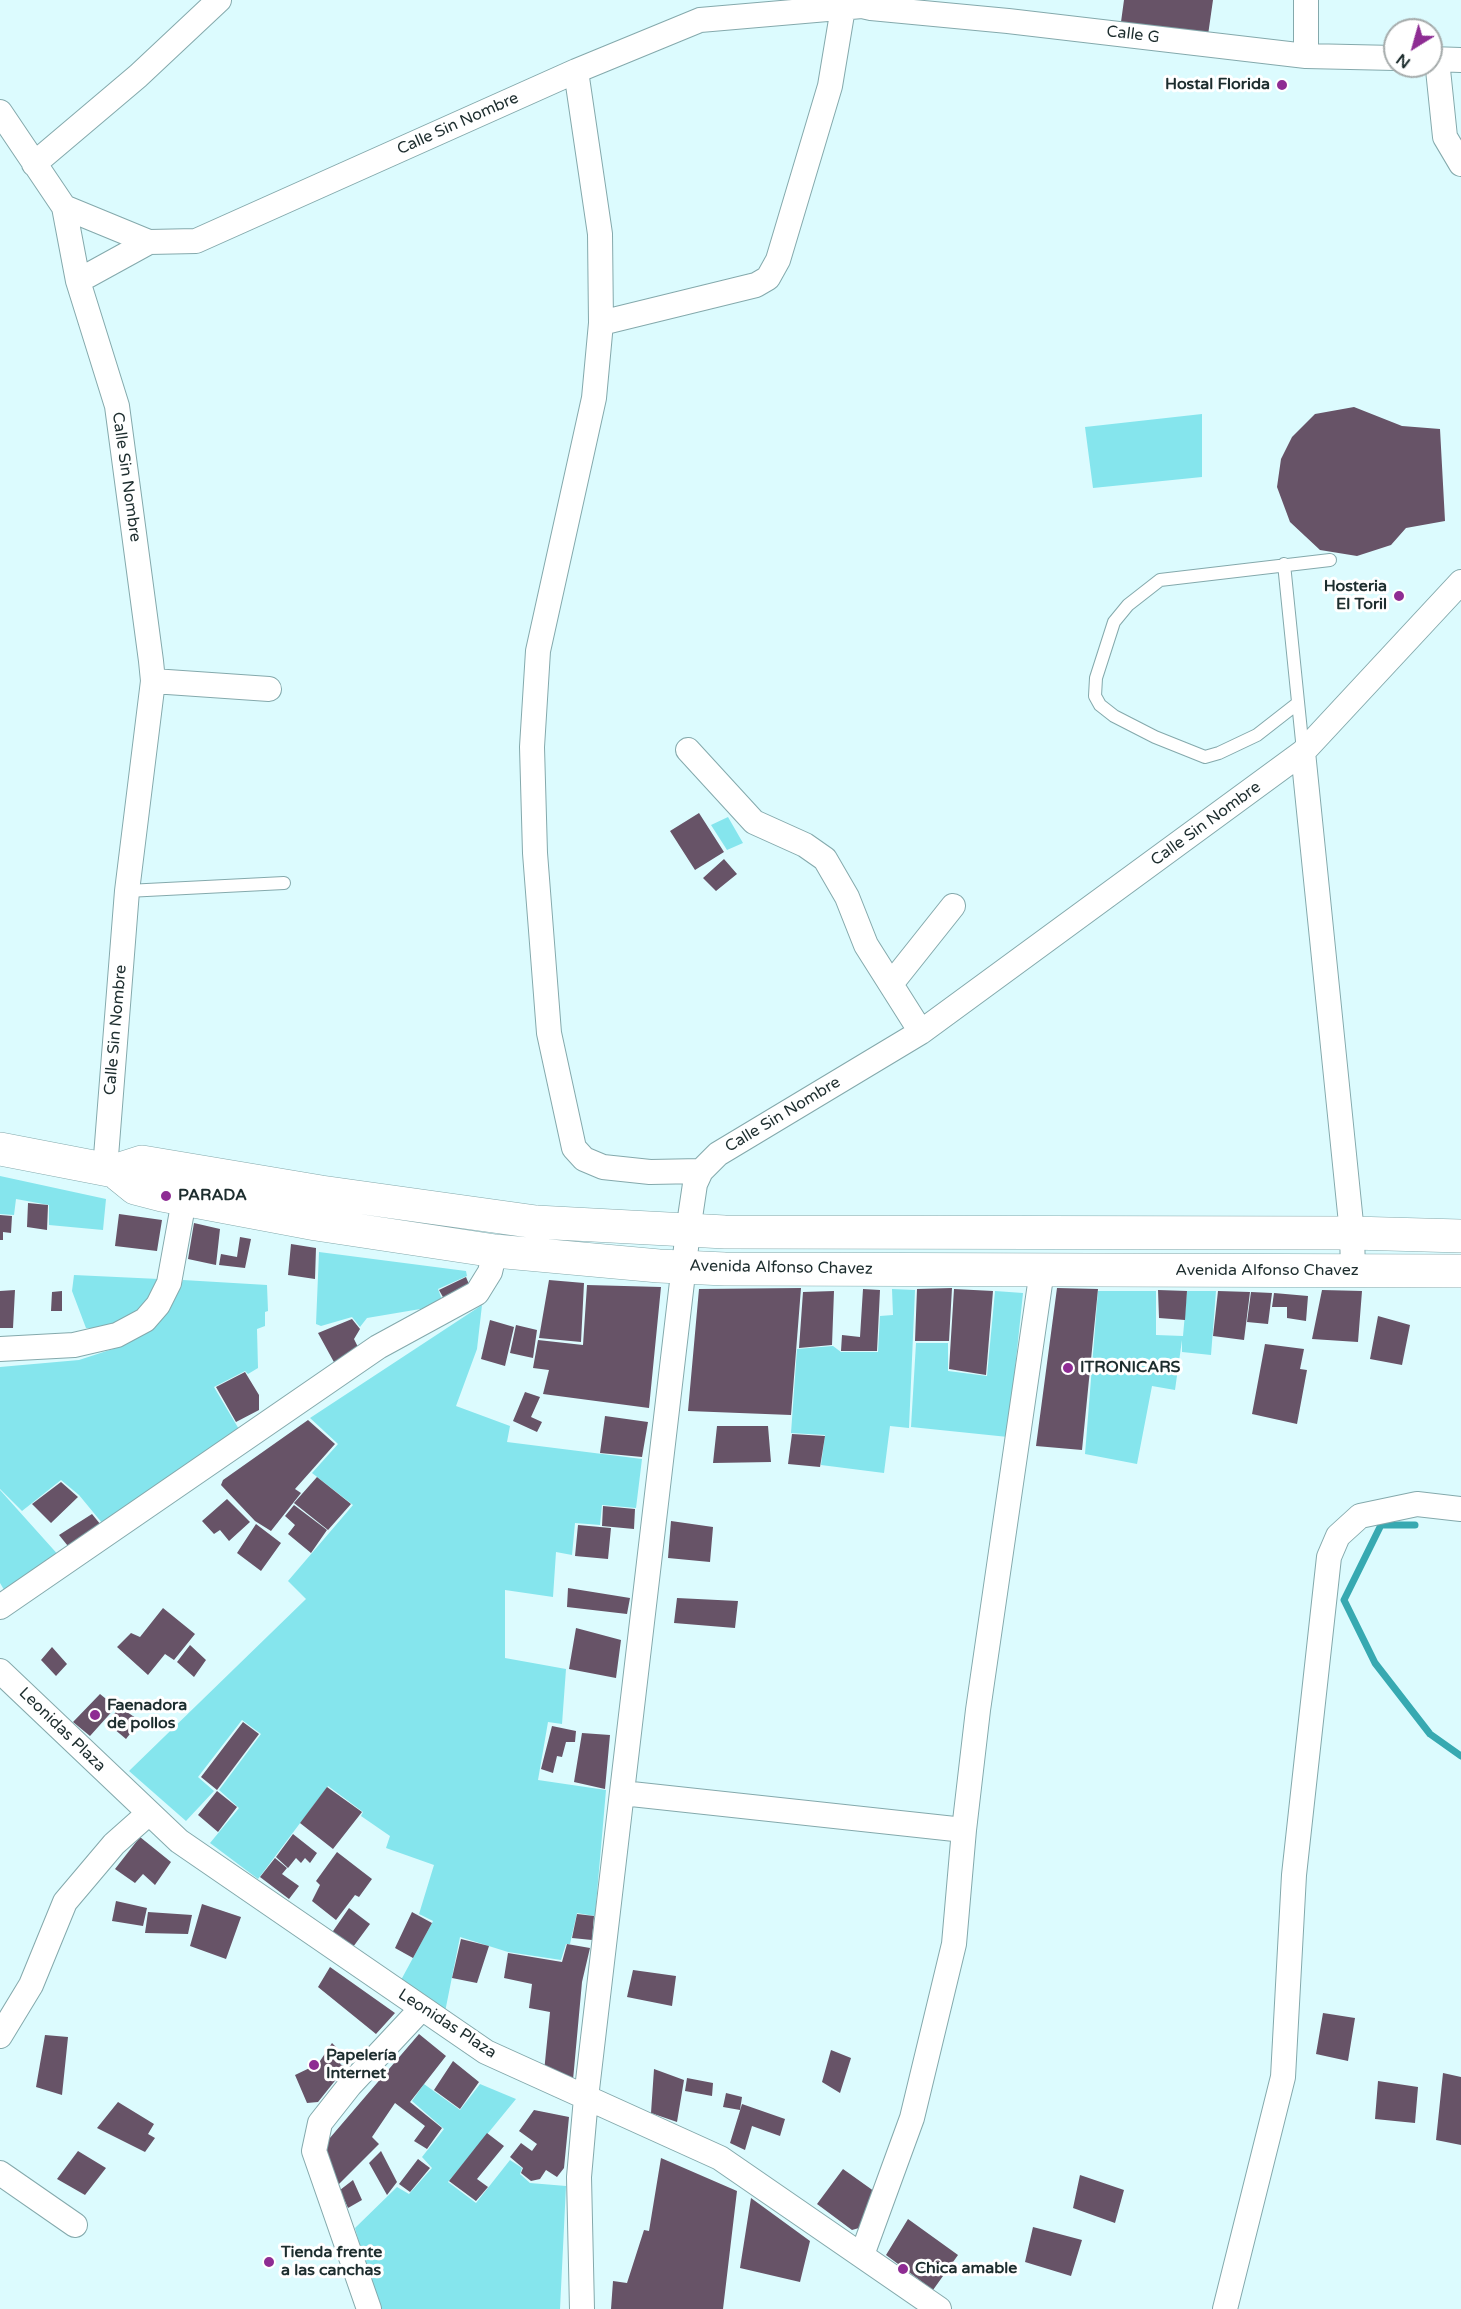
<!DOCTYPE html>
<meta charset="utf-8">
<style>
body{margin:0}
#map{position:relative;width:1461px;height:2309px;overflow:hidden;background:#dcfbfe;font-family:"Varela Round",sans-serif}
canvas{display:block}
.north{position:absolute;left:1383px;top:18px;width:60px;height:60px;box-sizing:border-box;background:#fff;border:2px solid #a5abab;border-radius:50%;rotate:217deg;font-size:16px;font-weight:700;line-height:24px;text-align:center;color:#1d2d2e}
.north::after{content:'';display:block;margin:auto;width:21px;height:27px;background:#8e2c93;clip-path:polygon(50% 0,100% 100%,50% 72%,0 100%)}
</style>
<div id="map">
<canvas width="1461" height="2309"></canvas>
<div class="north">N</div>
</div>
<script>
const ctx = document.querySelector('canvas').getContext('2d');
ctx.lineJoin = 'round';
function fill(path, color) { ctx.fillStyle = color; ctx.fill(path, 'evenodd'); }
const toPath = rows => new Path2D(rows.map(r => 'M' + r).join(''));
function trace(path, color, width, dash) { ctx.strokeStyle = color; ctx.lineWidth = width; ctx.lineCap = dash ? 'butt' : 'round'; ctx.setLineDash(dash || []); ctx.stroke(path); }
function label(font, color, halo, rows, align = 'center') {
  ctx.font = font + ' "Varela Round",sans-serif'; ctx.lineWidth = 6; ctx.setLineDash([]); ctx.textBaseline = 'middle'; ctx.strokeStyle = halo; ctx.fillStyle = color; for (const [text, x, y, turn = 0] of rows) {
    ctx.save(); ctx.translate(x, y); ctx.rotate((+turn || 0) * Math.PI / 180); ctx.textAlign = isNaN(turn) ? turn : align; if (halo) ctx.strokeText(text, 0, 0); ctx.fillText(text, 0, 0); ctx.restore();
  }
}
fill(toPath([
 [1202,414,1202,477,1093,488,1085,427],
 [728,817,743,843,727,850,711,825],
 [0,1176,106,1199,103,1230,49,1225,49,1205,16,1199,14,1215,0,1214],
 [319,1252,466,1271,467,1276,438,1289,444,1305,367,1318,360,1327,352,1317,321,1326,316,1324],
 [74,1275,159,1279,131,1329,86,1328,72,1291],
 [183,1280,267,1285,268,1311,265,1312,265,1326,257,1329,258,1368,248,1374,245,1371,214,1387,243,1436,107,1529,79,1495,61,1480,22,1511,0,1489,0,1367,79,1360,122,1346,151,1330,169,1310],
 [892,1289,915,1290,909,1428,890,1426,884,1473,821,1465,825,1435,791,1433,797,1349,833,1346,841,1352,878,1352,880,1316,893,1315],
 [995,1291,1023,1293,1008,1437,911,1427,916,1343,948,1343,948,1371,987,1376],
 [1098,1291,1156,1291,1156,1335,1183,1336,1187,1291,1216,1291,1211,1355,1182,1352,1182,1340,1175,1390,1152,1386,1137,1464,1085,1454],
 [482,1305,477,1349,456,1406,510,1426,507,1442,642,1459,636,1508,602,1505,600,1525,575,1523,572,1555,556,1552,553,1597,505,1590,505,1658,566,1669,562,1724,548,1722,538,1780,606,1790,595,1916,577,1913,570,1944,566,1944,561,1960,508,1952,460,1937,445,2012,401,1980,433,1921,419,1914,434,1865,386,1848,390,1836,361,1816,363,1812,328,1786,258,1879,210,1843,239,1808,219,1790,261,1734,242,1720,198,1777,214,1791,186,1821,129,1771,306,1599,288,1581,353,1505,312,1473,338,1444,310,1418],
 [0,1490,61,1558,6,1593,0,1583],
 [424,2084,460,2110,480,2084,516,2099,448,2182,476,2203,510,2160,522,2168,520,2174,530,2183,566,2186,560,2309,378,2309,355,2228,397,2187,409,2194,432,2168,422,2157,444,2129,412,2101]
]), '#85e5ed');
trace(toPath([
 [1415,1525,1381,1525,1344,1600,1375,1663,1430,1734,1461,1756]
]), '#37a9b1', 7);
fill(toPath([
 [1124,0,1213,0,1208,35,1121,22],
 [1354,407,1402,426,1440,429,1445,521,1406,528,1391,545,1357,556,1320,550,1290,522,1277,487,1281,459,1292,437,1315,414],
 [699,813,724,852,695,870,670,831],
 [724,859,737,874,716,891,703,878],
 [28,1203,48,1205,47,1230,27,1227],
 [119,1214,162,1220,157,1251,115,1246],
 [0,1215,12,1216,11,1233,3,1232,3,1240,0,1240],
 [194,1223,220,1229,216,1265,188,1259],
 [240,1237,251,1239,245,1268,219,1265,221,1254,237,1257],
 [291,1244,316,1248,315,1279,288,1275],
 [466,1277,473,1294,448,1306,439,1290],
 [549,1280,584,1283,581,1342,539,1338],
 [587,1285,661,1287,649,1408,543,1394,549,1370,533,1368,538,1340,583,1345],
 [801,1288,791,1415,688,1411,699,1289],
 [952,1288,949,1341,915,1341,917,1289],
 [1057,1288,1098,1289,1082,1450,1036,1446],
 [863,1289,880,1290,877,1351,841,1351,842,1335,860,1337],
 [954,1289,993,1291,986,1375,949,1369],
 [15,1290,13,1328,0,1328,0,1291],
 [1158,1290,1187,1291,1185,1320,1159,1318],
 [1322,1290,1362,1291,1358,1342,1312,1339],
 [62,1291,62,1311,51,1311,52,1292],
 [834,1291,832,1345,799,1348,803,1292],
 [1218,1291,1250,1292,1244,1340,1213,1336],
 [1251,1292,1272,1293,1268,1324,1247,1322],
 [1274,1293,1308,1296,1306,1321,1287,1318,1287,1307,1272,1307],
 [1378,1316,1410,1325,1402,1365,1370,1359],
 [352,1319,360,1329,354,1339,361,1353,335,1364,318,1333],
 [490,1320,514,1327,505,1366,481,1359],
 [516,1325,537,1330,533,1358,510,1353],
 [1265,1344,1304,1349,1300,1369,1307,1370,1297,1424,1252,1414],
 [245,1372,259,1395,259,1410,236,1422,216,1387],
 [525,1392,540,1397,531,1417,542,1422,537,1432,513,1421],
 [605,1416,648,1422,642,1457,600,1453],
 [308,1420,335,1444,295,1489,301,1493,271,1531,255,1521,221,1485,223,1480],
 [717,1426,768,1426,771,1462,713,1463],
 [792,1434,825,1436,820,1467,788,1464],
 [317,1477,351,1504,328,1530,294,1503],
 [61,1482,78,1497,51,1523,32,1504],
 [227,1499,250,1522,229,1541,220,1530,214,1534,202,1521],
 [294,1505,327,1530,311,1553,288,1534,295,1525,285,1516],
 [603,1506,635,1509,634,1529,602,1526],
 [92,1514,105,1530,72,1551,59,1535],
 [671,1521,713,1527,710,1562,668,1558],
 [256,1524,281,1543,261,1571,237,1553],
 [578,1525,611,1528,608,1559,575,1556],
 [568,1588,630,1598,627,1614,567,1607],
 [677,1598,738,1601,735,1628,674,1623],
 [163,1608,195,1634,174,1660,165,1654,148,1675,117,1647,131,1633,140,1637],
 [576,1628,621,1640,616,1678,569,1669],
 [190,1645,206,1660,194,1677,177,1662],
 [52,1647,67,1664,56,1676,41,1660],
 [100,1694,116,1707,90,1736,73,1722],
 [120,1707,140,1721,126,1739,107,1723],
 [243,1722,259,1734,217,1790,201,1777],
 [552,1726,576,1731,575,1742,566,1742,562,1757,557,1756,553,1773,541,1769],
 [582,1733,610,1735,605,1789,574,1782],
 [327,1787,362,1812,333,1849,300,1823],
 [217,1791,237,1807,218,1832,198,1815],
 [293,1834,317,1853,310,1863,305,1858,301,1863,296,1858,288,1868,276,1857],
 [140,1837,171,1862,155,1885,143,1874,135,1883,115,1869],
 [337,1852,372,1879,359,1897,355,1895,336,1920,312,1901,320,1885,316,1881],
 [275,1858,287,1868,282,1874,299,1886,289,1899,260,1877],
 [116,1901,147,1908,143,1926,112,1921],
 [202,1904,241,1917,226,1959,190,1946],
 [349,1908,370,1924,353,1947,331,1934],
 [148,1912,192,1915,188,1934,145,1933],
 [412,1912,432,1923,413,1958,395,1948],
 [577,1914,594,1916,592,1940,572,1938],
 [461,1939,489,1946,477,1983,452,1978],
 [567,1944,590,1948,582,1982,573,2080,544,2072,550,2012,529,2008,532,1984,504,1978,508,1953,562,1962],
 [330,1967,395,2013,376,2034,318,1987],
 [633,1970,676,1976,672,2006,627,1997],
 [1323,2013,1355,2018,1348,2061,1316,2054],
 [419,2034,446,2056,410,2102,442,2128,427,2149,414,2141,425,2126,395,2103,372,2137,379,2144,337,2186,323,2146],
 [45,2035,68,2037,62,2095,36,2087],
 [332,2043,344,2055,340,2064,346,2067,318,2102,307,2103,295,2075,318,2064],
 [831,2050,851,2058,840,2093,822,2082],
 [453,2061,479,2082,460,2109,434,2090],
 [654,2069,684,2080,677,2122,651,2113],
 [1443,2073,1461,2077,1461,2145,1436,2140],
 [687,2078,713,2083,712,2096,685,2091],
 [1378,2081,1418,2087,1415,2123,1375,2119],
 [726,2093,742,2097,740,2110,723,2107],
 [118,2102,154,2124,148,2134,155,2138,145,2152,97,2128],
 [742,2104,785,2119,780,2136,752,2126,745,2150,730,2143],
 [534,2110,569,2117,564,2168,557,2177,546,2170,540,2179,531,2181,521,2173,523,2168,510,2157,521,2143,532,2151,537,2144,519,2131],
 [487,2133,504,2146,477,2179,488,2187,476,2201,449,2181],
 [78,2151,106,2168,85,2195,57,2179],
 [381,2151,397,2182,387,2195,369,2163],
 [661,2158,737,2191,723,2309,611,2309,613,2281,627,2283,644,2230,649,2231],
 [418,2159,430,2168,410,2192,399,2184],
 [843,2169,878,2194,859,2228,852,2230,817,2204],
 [1080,2175,1124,2190,1115,2223,1073,2208],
 [353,2180,362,2200,348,2208,340,2190],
 [751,2198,810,2241,800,2282,740,2268],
 [908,2219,958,2255,933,2290,886,2255],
 [1033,2227,1082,2240,1071,2276,1025,2262]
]), '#675367');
const lane = toPath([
 [1284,564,1303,751],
 [1298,703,1257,735,1219,753,1205,757,1155,737,1114,716,1100,705,1095,696,1096,678,1114,622,1128,605,1160,580,1330,560],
 [127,891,284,883]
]);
const street = toPath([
 [859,0,862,6,871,8,1008,21,1306,56,1395,58],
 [1306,56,1306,0],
 [1431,59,1461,60],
 [1437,60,1445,137,1461,164],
 [576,71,600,234,601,323,594,398,538,651,532,747,535,853,549,1033,574,1148,584,1159,603,1167,650,1172,701,1171],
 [0,112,64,207,78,281,117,406,151,661,153,681,127,891,105,1169],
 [34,164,138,76,219,0],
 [64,207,149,242,196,241,576,71,700,20,862,6],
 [78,281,149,242],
 [601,323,756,285,768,278,778,260,830,86,843,8],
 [153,681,269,689],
 [688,750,754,822,805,845,825,859,847,897,866,945,921,1032],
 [1303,752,1352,1233,1353,1271],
 [891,984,953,906],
 [0,1349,74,1345,117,1335,145,1320,158,1305,169,1283,184,1200],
 [0,1607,378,1347,477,1293,490,1272,495,1251],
 [0,1671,179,1841,486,2052,720,2158,939,2309],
 [622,1793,964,1830],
 [0,2036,31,1985,65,1902,114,1844,149,1813],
 [0,2173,75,2225],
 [862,2255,912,2118,954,1944,964,1830,978,1710,1042,1270],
 [369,2309,314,2151,320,2123,350,2085,422,2008],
 [582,2309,579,2177,586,2098,688,1231,695,1184,701,1171,718,1154,921,1032,1303,752,1461,582],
 [1225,2309,1283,2077,1294,1875,1329,1557,1338,1536,1360,1516,1417,1504,1461,1509]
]);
const primary = toPath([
 [0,1149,114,1171,142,1162,321,1192,536,1222,725,1232,1352,1233,1461,1236],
 [114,1171,135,1188,162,1195,316,1224,495,1251,659,1266,725,1269,1461,1271]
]);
trace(lane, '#84a9ac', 14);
trace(street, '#84a9ac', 26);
trace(primary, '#84a9ac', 34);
trace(lane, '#fff', 12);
trace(street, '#fff', 24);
trace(primary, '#fff', 33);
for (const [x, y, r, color] of [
 [1282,85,6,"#8e2c93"],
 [1399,596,6,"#8e2c93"],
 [166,1196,6,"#8e2c93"],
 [1068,1368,6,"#8e2c93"],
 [95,1715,6,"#8e2c93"],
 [314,2065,6,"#8e2c93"],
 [269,2262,6,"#8e2c93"],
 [903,2269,6,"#8e2c93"]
]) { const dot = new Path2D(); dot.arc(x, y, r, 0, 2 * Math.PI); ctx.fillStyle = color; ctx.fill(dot); trace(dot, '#fff', 2); }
label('16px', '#1d2d2e', '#fff', [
 ["Calle G",1133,35,7],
 ["Calle Sin Nombre",458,124,-24],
 ["Calle Sin Nombre",126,477,82],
 ["Calle Sin Nombre",1206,824,-36],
 ["Calle Sin Nombre",116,1030,-85],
 ["Calle Sin Nombre",783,1115,-31],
 ["Avenida Alfonso Chavez",781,1268,1],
 ["Avenida Alfonso Chavez",1267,1271],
 ["Leonidas Plaza",62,1730,44],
 ["Leonidas Plaza",447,2024,33]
]);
label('bold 16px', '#1d2d2e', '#fff', [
 ["Hostal Florida",1270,85,"right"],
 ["Hosteria",1387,587,"right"],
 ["El Toril",1387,605,"right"],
 ["PARADA",178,1196],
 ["ITRONICARS",1080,1368],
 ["Faenadora",107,1706],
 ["de pollos",107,1724],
 ["Papelería",326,2056],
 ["Internet",326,2074],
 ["Tienda frente",281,2253],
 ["a las canchas",281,2271],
 ["Chica amable",915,2269]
], 'left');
</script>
